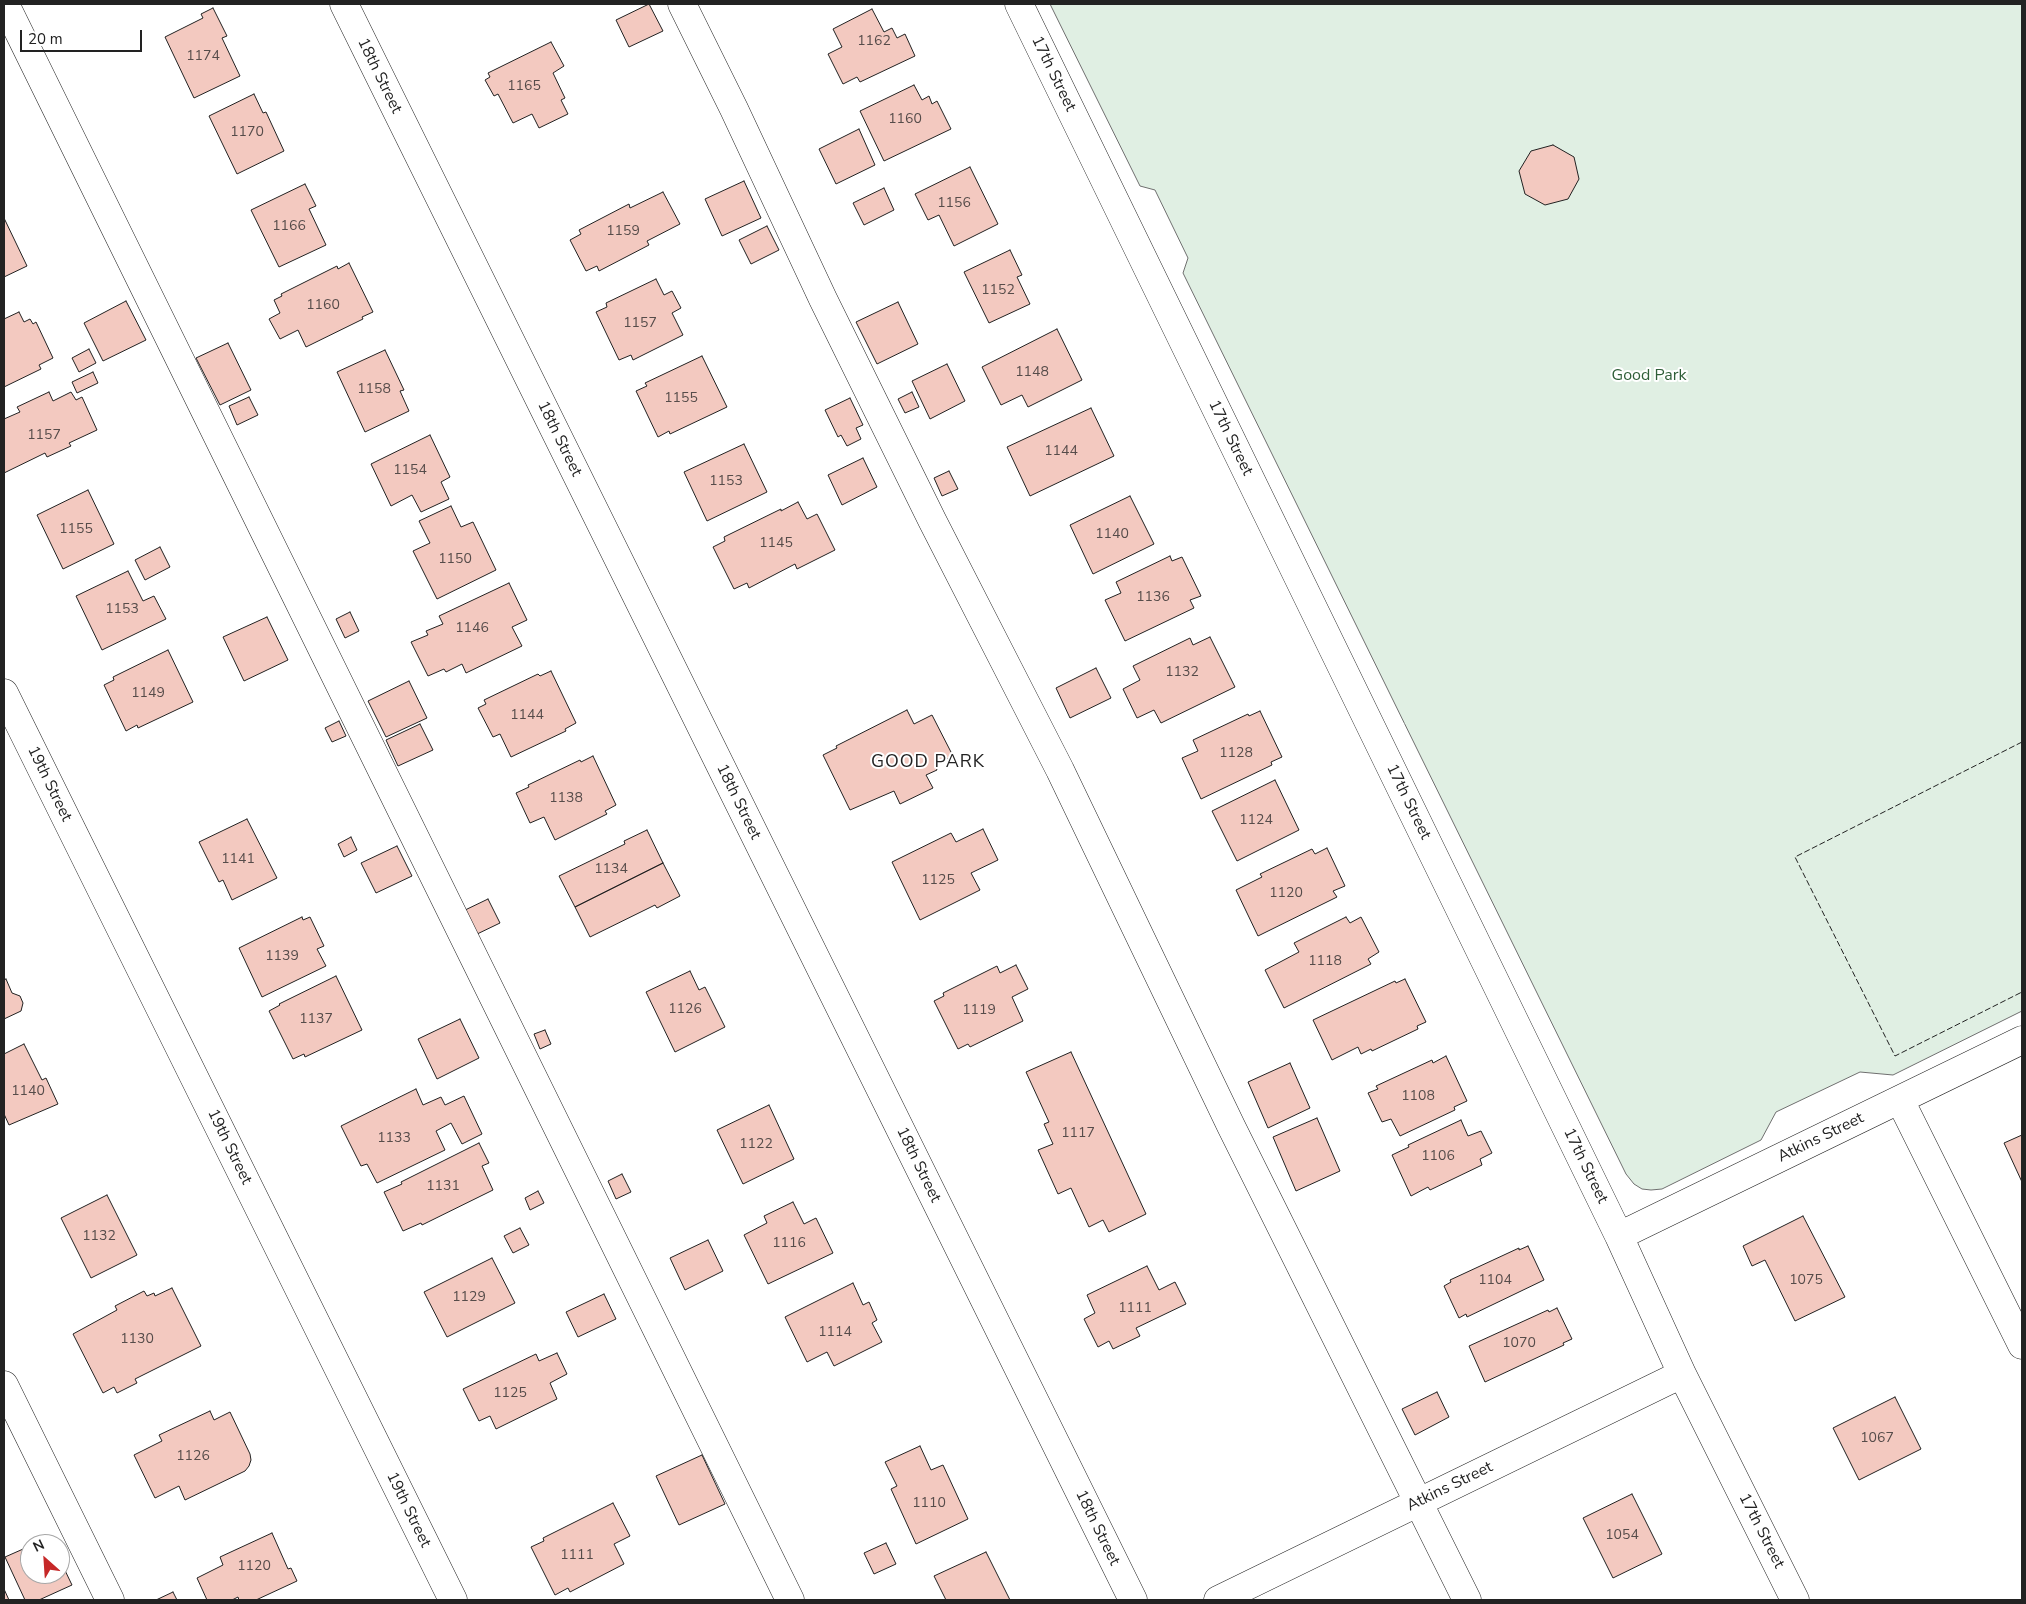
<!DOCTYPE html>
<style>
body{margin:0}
#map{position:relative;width:2026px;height:1604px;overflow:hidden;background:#fff;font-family:"Nunito Sans",sans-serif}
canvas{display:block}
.frame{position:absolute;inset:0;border:5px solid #222;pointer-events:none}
.north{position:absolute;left:20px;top:1534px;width:50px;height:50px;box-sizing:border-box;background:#fff;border:1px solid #a7a7a7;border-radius:50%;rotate:334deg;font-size:14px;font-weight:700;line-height:20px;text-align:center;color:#222}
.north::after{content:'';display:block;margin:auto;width:18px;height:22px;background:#c62828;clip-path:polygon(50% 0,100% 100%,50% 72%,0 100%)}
.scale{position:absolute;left:20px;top:30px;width:122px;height:22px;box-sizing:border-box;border:2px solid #222;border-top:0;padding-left:6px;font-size:15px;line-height:18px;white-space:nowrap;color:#222;-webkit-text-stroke:4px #fff;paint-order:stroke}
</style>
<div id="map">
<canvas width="2026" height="1604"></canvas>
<div class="frame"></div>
<div class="north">N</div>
<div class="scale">20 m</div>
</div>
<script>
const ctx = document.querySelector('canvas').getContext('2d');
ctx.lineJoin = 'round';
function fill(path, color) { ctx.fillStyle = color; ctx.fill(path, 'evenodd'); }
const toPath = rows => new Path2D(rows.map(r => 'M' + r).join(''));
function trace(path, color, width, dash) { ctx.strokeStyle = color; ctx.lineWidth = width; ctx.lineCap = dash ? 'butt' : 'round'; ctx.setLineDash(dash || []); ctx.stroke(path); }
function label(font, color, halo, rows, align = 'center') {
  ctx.font = font + ' "Nunito Sans",sans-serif'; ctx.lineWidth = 4; ctx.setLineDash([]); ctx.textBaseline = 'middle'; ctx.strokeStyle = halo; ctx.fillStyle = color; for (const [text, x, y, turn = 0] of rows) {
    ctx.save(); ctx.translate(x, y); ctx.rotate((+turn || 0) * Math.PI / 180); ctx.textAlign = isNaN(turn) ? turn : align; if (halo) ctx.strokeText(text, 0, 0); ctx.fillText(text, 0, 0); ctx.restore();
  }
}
const green = toPath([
 [1050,4,2022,4,2022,1011,1893,1075,1860,1072,1776,1112,1761,1140,1662,1189,1651,1190,1642,1189,1634,1184,1626,1174,1183,273,1188,258,1155,190,1140,186,1050,4]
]);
fill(green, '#e0efe3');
trace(green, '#6f6f6f', 1);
const building = toPath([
 [649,4,663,31,629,47,616,20,649,4],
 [213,8,227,36,222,38,240,76,194,98,165,37,203,18,201,14,213,8],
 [872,9,884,32,892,28,897,38,905,34,915,56,860,82,857,77,843,84,828,54,842,47,833,29,872,9],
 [551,42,564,66,553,73,565,98,561,100,568,114,539,128,532,114,513,123,498,94,494,96,485,80,490,77,488,73,551,42],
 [914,85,922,100,929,96,932,104,937,101,951,129,884,161,860,111,914,85],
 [254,94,263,113,266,112,284,151,237,174,209,116,254,94],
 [859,129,875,165,836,184,819,149,859,129],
 [1553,145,1574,157,1579,179,1568,199,1545,205,1525,194,1519,171,1531,151,1553,145],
 [970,167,998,224,954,246,939,215,928,220,915,194,970,167],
 [744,181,761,218,722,236,705,199,744,181],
 [305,184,316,206,309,209,326,245,279,267,251,210,305,184],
 [884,188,894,210,864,225,853,203,884,188],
 [663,192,680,224,647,241,649,245,599,271,597,266,586,271,570,240,581,234,579,230,629,204,630,208,663,192],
 [4,218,27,266,4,277,4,218],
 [767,226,779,250,751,264,739,240,767,226],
 [1010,250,1022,275,1017,277,1030,304,989,323,964,272,1010,250],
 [349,263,373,312,362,317,363,319,306,347,298,330,280,339,269,319,280,313,274,300,282,296,281,294,337,266,338,269,349,263],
 [656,279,664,295,672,291,681,308,672,313,683,335,633,360,631,355,619,360,596,312,607,307,606,303,656,279],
 [126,301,146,340,103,361,84,323,126,301],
 [898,302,918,344,877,364,856,322,898,302],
 [19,312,24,322,30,319,33,324,36,322,53,358,39,365,41,369,4,387,4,319,19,312],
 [1057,329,1082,380,1028,407,1022,395,1001,405,982,367,1057,329],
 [228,343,251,390,220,405,196,358,228,343],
 [89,349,96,363,79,372,72,358,89,349],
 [385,350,404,390,400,391,409,411,365,432,337,372,385,350],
 [702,356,727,407,670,434,669,431,658,437,636,391,647,386,645,383,702,356],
 [947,364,965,401,930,419,912,381,947,364],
 [93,372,98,383,77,393,72,382,93,372],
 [49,392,53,401,71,392,76,400,82,397,97,430,69,443,71,446,47,457,45,453,4,473,4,419,20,412,17,407,49,392],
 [912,392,919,407,905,413,898,399,912,392],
 [249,397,258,415,237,425,229,406,249,397],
 [850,398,863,425,856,428,861,439,847,446,841,435,838,437,825,410,850,398],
 [1091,408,1114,456,1030,496,1007,447,1091,408],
 [430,435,450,477,441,482,449,499,421,512,412,495,391,506,371,464,430,435],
 [744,444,767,492,707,521,684,472,744,444],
 [863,458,877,487,842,505,828,475,863,458],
 [949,471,958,489,942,496,934,478,949,471],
 [88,490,114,544,63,569,37,515,88,490],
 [1130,496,1154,544,1093,574,1070,525,1130,496],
 [798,502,807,519,817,514,835,550,797,569,795,564,749,588,747,583,734,589,713,547,725,541,724,537,781,509,781,511,798,502],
 [451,506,461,527,473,522,496,570,437,599,413,551,430,543,419,521,451,506],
 [160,547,170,567,145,580,135,560,160,547],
 [1170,556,1172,561,1182,557,1201,596,1190,600,1194,608,1125,641,1105,600,1121,593,1116,582,1170,556],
 [128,571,143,601,154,596,166,619,102,650,76,596,128,571],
 [509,583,527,620,512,627,522,646,466,673,462,664,446,672,444,669,428,676,411,642,428,635,426,631,443,624,439,616,509,583],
 [350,612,359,631,345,638,336,619,350,612],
 [267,617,288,660,244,681,223,637,267,617],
 [1210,637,1235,687,1161,723,1154,710,1137,718,1123,689,1140,680,1133,666,1190,638,1193,645,1210,637],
 [168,650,193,702,138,728,137,725,126,731,104,685,114,680,113,677,168,650],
 [1096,668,1111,698,1070,718,1056,688,1096,668],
 [551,671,576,723,565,729,566,731,511,757,500,734,493,737,478,708,486,704,484,700,538,674,540,676,551,671],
 [409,681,427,718,386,737,368,701,409,681],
 [907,710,914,724,932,715,953,756,935,765,937,770,926,775,933,788,900,804,894,791,850,810,823,755,837,748,836,746,907,710],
 [1260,711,1282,757,1271,762,1272,765,1201,799,1182,758,1198,751,1193,740,1248,714,1249,716,1260,711],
 [339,721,346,736,332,742,325,728,339,721],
 [420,724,433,750,398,766,386,740,420,724],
 [593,756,616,805,605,811,607,814,555,840,544,817,530,823,516,793,529,787,528,785,580,760,581,762,593,756],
 [1275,780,1299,830,1237,861,1212,811,1275,780],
 [247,819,277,878,232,900,223,880,219,882,199,842,247,819],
 [983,829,998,860,971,873,980,890,920,920,892,862,951,833,956,842,983,829],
 [647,830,663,863,575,907,559,876,625,844,624,841,647,830],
 [351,837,357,850,344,857,338,844,351,837],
 [397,846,412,876,376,893,361,863,397,846],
 [1327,848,1345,886,1333,891,1337,897,1258,936,1236,890,1262,877,1260,874,1312,849,1315,854,1327,848],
 [663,863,680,896,657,908,655,905,590,937,575,907,663,863],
 [488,899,500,923,473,936,461,912,488,899],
 [302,917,303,920,310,917,324,946,317,949,326,966,262,997,239,948,302,917],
 [1346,917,1350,923,1361,917,1379,952,1368,959,1371,964,1284,1008,1265,970,1299,952,1294,943,1346,917],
 [1016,965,1028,989,1012,997,1023,1021,970,1047,968,1044,958,1049,934,1001,944,996,943,993,997,966,1000,973,1016,965],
 [690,971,699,990,705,987,725,1027,675,1052,646,992,690,971],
 [336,976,362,1030,305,1057,304,1054,293,1059,269,1011,280,1005,279,1004,336,976],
 [6,979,12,993,20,996,23,1003,21,1011,4,1019,4,980,6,979],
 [1405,979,1426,1022,1417,1026,1418,1029,1372,1051,1371,1049,1361,1054,1358,1047,1332,1060,1313,1020,1395,981,1396,983,1405,979],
 [460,1019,479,1058,437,1079,418,1039,460,1019],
 [545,1030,551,1044,540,1049,534,1034,545,1030],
 [24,1044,42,1080,46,1078,58,1104,9,1125,4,1114,4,1054,24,1044],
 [1071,1052,1146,1214,1109,1232,1103,1220,1089,1227,1071,1188,1058,1194,1038,1150,1053,1144,1044,1124,1049,1122,1026,1072,1071,1052],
 [1446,1056,1467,1101,1454,1107,1455,1110,1400,1136,1391,1119,1382,1122,1368,1093,1378,1089,1376,1086,1432,1060,1433,1063,1446,1056],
 [1290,1063,1310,1108,1268,1128,1248,1082,1290,1063],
 [416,1089,423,1105,441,1097,445,1105,464,1096,482,1134,462,1144,451,1123,436,1131,445,1150,377,1183,367,1164,361,1166,341,1126,416,1089],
 [769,1105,794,1159,743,1184,717,1130,769,1105],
 [1317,1118,1340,1171,1296,1191,1273,1137,1317,1118],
 [1461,1120,1468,1136,1481,1131,1492,1153,1480,1159,1482,1165,1430,1190,1428,1187,1411,1196,1392,1155,1409,1147,1408,1145,1461,1120],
 [2022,1135,2022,1182,2004,1143,2022,1135],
 [479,1143,489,1163,482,1166,493,1190,422,1225,421,1223,403,1231,384,1192,402,1184,401,1182,479,1143],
 [622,1174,631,1192,616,1199,608,1181,622,1174],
 [538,1191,544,1203,530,1210,525,1198,538,1191],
 [107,1195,137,1255,91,1278,61,1218,107,1195],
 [793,1202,804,1224,816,1218,833,1253,768,1284,744,1235,767,1223,764,1216,793,1202],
 [1803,1216,1845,1297,1795,1321,1765,1260,1752,1266,1743,1246,1803,1216],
 [520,1228,529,1245,513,1253,504,1236,520,1228],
 [708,1240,723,1271,685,1290,670,1258,708,1240],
 [1528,1246,1544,1280,1467,1317,1466,1314,1459,1318,1444,1286,1451,1282,1450,1280,1519,1248,1519,1250,1528,1246],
 [492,1258,515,1303,447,1337,424,1292,492,1258],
 [1147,1266,1159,1290,1175,1282,1186,1304,1136,1328,1140,1336,1113,1349,1109,1341,1098,1347,1084,1319,1095,1313,1087,1295,1147,1266],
 [853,1283,863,1305,869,1302,877,1320,872,1323,882,1342,834,1366,827,1352,807,1362,785,1317,853,1283],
 [172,1288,201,1346,135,1379,137,1383,117,1393,114,1387,103,1393,73,1334,117,1310,115,1306,144,1291,147,1296,154,1293,155,1296,172,1288],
 [604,1294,616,1319,578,1337,566,1312,604,1294],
 [1557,1308,1572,1339,1563,1343,1564,1345,1485,1382,1469,1346,1548,1310,1549,1312,1557,1308],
 [557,1353,567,1374,550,1383,557,1399,496,1429,490,1416,479,1421,463,1389,536,1354,539,1361,557,1353],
 [1437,1392,1449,1417,1415,1435,1402,1409,1437,1392],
 [1895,1397,1921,1449,1859,1480,1833,1428,1895,1397],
 [210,1411,214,1420,230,1412,250,1454,251,1460,249,1466,245,1471,185,1500,179,1486,155,1498,134,1455,162,1441,159,1435,210,1411],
 [920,1446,931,1470,943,1465,968,1519,916,1544,891,1489,897,1486,885,1462,920,1446],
 [702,1455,725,1504,679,1525,656,1476,702,1455],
 [1632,1494,1662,1554,1613,1578,1583,1518,1632,1494],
 [613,1503,630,1536,614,1544,624,1564,570,1592,568,1588,555,1595,531,1547,544,1541,543,1538,613,1503],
 [272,1533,288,1569,291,1568,297,1581,256,1600,239,1600,238,1597,232,1600,207,1600,197,1578,223,1565,220,1557,272,1533],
 [49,1537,52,1544,33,1544,49,1537],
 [886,1543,896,1564,874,1574,864,1553,886,1543],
 [30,1546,30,1574,60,1574,60,1560,72,1585,39,1600,25,1600,5,1557,30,1546],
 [986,1552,1010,1600,946,1600,934,1576,986,1552],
 [4,1589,9,1600,4,1600,4,1589],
 [173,1592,177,1600,156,1600,173,1592]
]);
fill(building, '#f3c9c0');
trace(building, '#222', 1);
const minor = toPath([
 [5,4,790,1600],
 [344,4,1133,1600],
 [682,4,734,109,823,299,932,520,1060,770,1231,1126,1467,1600],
 [1019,4,1619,1236,1682,1374,1795,1600],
 [1900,1100,2022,1345],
 [1619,1236,2022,1040],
 [4,1385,110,1600],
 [1218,1600,1682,1374]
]);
const major = toPath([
 [4,693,453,1600]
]);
trace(minor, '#222', 29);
trace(major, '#222', 29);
trace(minor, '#fff', 28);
trace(major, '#fff', 28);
trace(toPath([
 [2022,742,1795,857,1895,1056,2022,992]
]), '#222', 1, [6, 2.5]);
label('14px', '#564c4a', null, [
 ["1162",874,42],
 ["1174",203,57],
 ["1165",524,87],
 ["1160",905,120],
 ["1170",247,133],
 ["1156",954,204],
 ["1166",289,227],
 ["1159",623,232],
 ["1152",998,291],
 ["1160",323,306],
 ["1157",640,324],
 ["1148",1032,373],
 ["1158",374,390],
 ["1155",681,399],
 ["1157",44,436],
 ["1144",1061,452],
 ["1154",410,471],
 ["1153",726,482],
 ["1155",76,530],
 ["1140",1112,535],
 ["1145",776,544],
 ["1150",455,560],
 ["1136",1153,598],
 ["1153",122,610],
 ["1146",472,629],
 ["1132",1182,673],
 ["1149",148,694],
 ["1144",527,716],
 ["1128",1236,754],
 ["1138",566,799],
 ["1124",1256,821],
 ["1141",238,860],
 ["1134",611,870],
 ["1125",938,881],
 ["1120",1286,894],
 ["1139",282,957],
 ["1118",1325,962],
 ["1126",685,1010],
 ["1119",979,1011],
 ["1137",316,1020],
 ["1140",28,1092],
 ["1108",1418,1097],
 ["1117",1078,1134],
 ["1133",394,1139],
 ["1122",756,1145],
 ["1106",1438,1157],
 ["1131",443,1187],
 ["1132",99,1237],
 ["1116",789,1244],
 ["1104",1495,1281],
 ["1075",1806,1281],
 ["1129",469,1298],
 ["1111",1135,1309],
 ["1114",835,1333],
 ["1130",137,1340],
 ["1070",1519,1344],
 ["1125",510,1394],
 ["1067",1877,1439],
 ["1126",193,1457],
 ["1110",929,1504],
 ["1054",1622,1536],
 ["1111",577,1556],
 ["1120",254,1567]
]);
label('16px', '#222', '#fff', [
 ["17th Street",1053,74,64],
 ["18th Street",379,76,64],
 ["17th Street",1230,438,64],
 ["18th Street",559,439,64],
 ["19th Street",49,784,64],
 ["18th Street",738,802,64],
 ["17th Street",1408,802,64],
 ["Atkins Street",1821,1138,-26],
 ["19th Street",229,1147,64],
 ["18th Street",918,1165,64],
 ["17th Street",1585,1166,64],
 ["Atkins Street",1450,1487,-26],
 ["19th Street",408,1510,64],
 ["18th Street",1097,1528,64],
 ["17th Street",1761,1531,63]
]);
label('16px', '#2f5e38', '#fff', [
 ["Good Park",1649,376]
]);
ctx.letterSpacing = '1px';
label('18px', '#222', '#fff', [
 ["GOOD PARK",928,763]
]);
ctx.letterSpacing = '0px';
</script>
